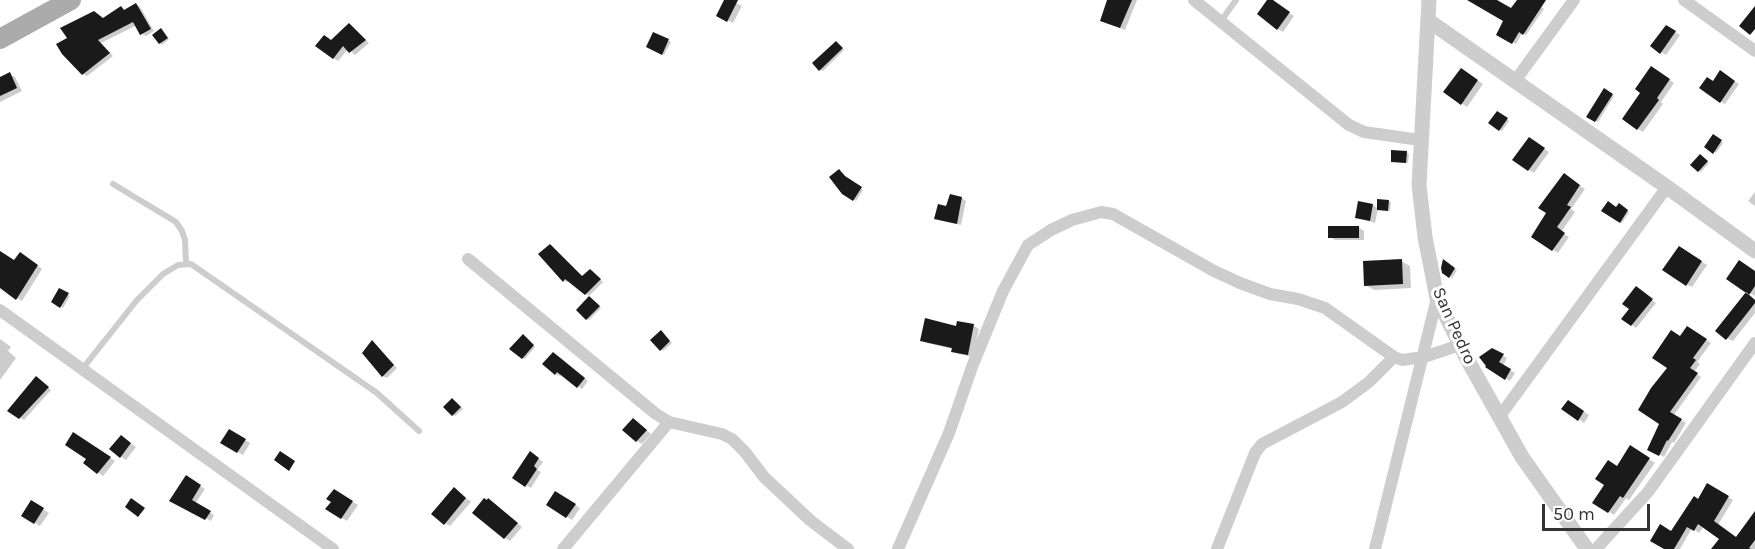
<!DOCTYPE html>
<style>
body{margin:0}
#map{position:relative;width:1755px;height:549px;overflow:hidden;background:#fff;font-family:Karla,sans-serif}
canvas{display:block}
.scale{position:absolute;left:1542px;top:504px;width:108px;height:27px;box-sizing:border-box;border:3px solid #333;border-top:0;padding-left:8px;font-size:18px;line-height:21px;white-space:nowrap;color:#333;-webkit-text-stroke:4px #fff;paint-order:stroke}
</style>
<div id="map">
<canvas width="1755" height="549"></canvas>
<div class="scale">50 m</div>
</div>
<script>
const ctx = document.querySelector('canvas').getContext('2d');
ctx.lineJoin = 'round';
function fill(path, color) { ctx.fillStyle = color; ctx.fill(path, 'evenodd'); }
const toPath = rows => new Path2D(rows.map(r => 'M' + r).join(''));
function trace(path, color, width, dash) { ctx.strokeStyle = color; ctx.lineWidth = width; ctx.lineCap = dash ? 'butt' : 'round'; ctx.setLineDash(dash || []); ctx.stroke(path); }
function label(font, color, halo, rows, align = 'center') {
  ctx.font = font + ' Karla,sans-serif'; ctx.lineWidth = 6; ctx.setLineDash([]); ctx.textBaseline = 'middle'; ctx.strokeStyle = halo; ctx.fillStyle = color; for (const [text, x, y, turn = 0] of rows) {
    ctx.save(); ctx.translate(x, y); ctx.rotate((+turn || 0) * Math.PI / 180); ctx.textAlign = isNaN(turn) ? turn : align; if (halo) ctx.strokeText(text, 0, 0); ctx.fillText(text, 0, 0); ctx.restore();
  }
}
fill(toPath([
 [726,0,731,0,742,6,733,23,718,16],
 [1109,0,1137,0,1125,30,1106,23],
 [1268,0,1294,16,1283,32,1278,29],
 [1475,0,1494,0,1511,10,1519,0,1531,0,1544,9,1526,35,1522,33,1516,44,1498,34,1505,20],
 [136,4,140,7,154,31,146,36,142,34,137,25,101,43,113,56,87,76,83,74,58,44,121,8,125,10],
 [349,24,369,43,355,55,348,49,338,61,333,58,331,41],
 [161,30,169,39,162,45,160,43],
 [1672,30,1680,35,1666,55,1661,52],
 [654,33,671,42,664,55,648,46],
 [838,44,844,50,823,71,820,70,814,63],
 [1656,71,1674,83,1661,102,1663,104,1643,132,1638,129],
 [1467,73,1483,84,1467,107,1461,103],
 [9,74,15,77,22,91,0,102,0,78],
 [1725,75,1739,84,1725,104,1720,101,1713,82],
 [1604,90,1614,96,1598,122,1588,116],
 [1497,112,1509,121,1502,131,1490,123],
 [1714,136,1723,143,1716,153,1706,146],
 [1534,142,1549,152,1534,173,1529,170],
 [1406,152,1409,154,1408,163,1392,161],
 [1702,157,1709,163,1701,172,1699,171],
 [847,179,863,190,856,201,843,193],
 [1569,179,1585,189,1571,209,1575,212,1561,232,1569,237,1558,253,1533,236],
 [1755,192,1755,206,1748,201],
 [962,198,966,201,961,225,940,220],
 [1388,201,1391,202,1390,211,1378,209,1375,223,1356,217,1373,205,1379,209],
 [1619,205,1629,212,1622,223,1603,210,1617,209],
 [1358,227,1364,231,1364,240,1335,240,1330,237],
 [553,248,583,277,594,273,603,282,589,296,569,280,567,282,564,281],
 [1685,251,1707,265,1692,287,1686,284],
 [0,253,14,262,26,257,42,269,22,301,17,298,0,272],
 [1401,261,1410,266,1411,288,1374,290,1365,285],
 [1444,261,1457,270,1452,278,1443,272],
 [1755,272,1755,296,1748,292,1747,294,1755,300,1755,313,1733,341,1727,338],
 [60,290,70,296,63,308,53,302],
 [1641,291,1656,303,1636,328,1632,325,1631,309],
 [591,299,601,308,589,320,587,319],
 [974,326,979,329,973,357,958,354,952,351,953,349,927,343,922,340,957,327],
 [1692,330,1711,343,1697,362,1700,364,1694,372,1701,377,1674,415,1686,423,1674,443,1672,442,1664,457,1649,449,1661,424,1669,367,1681,338],
 [663,333,672,343,663,351,661,349],
 [525,338,535,347,525,359,522,358],
 [0,339,11,347,8,351,16,358,0,380],
 [372,342,397,368,387,378,383,376],
 [1492,350,1507,358,1503,366,1515,373,1510,381,1487,367],
 [558,356,588,381,582,389,562,374,560,376,556,374],
 [40,380,51,390,24,420,9,411],
 [455,401,463,409,455,416,453,415],
 [1574,405,1589,415,1584,423,1579,419],
 [634,420,651,434,642,444,637,441],
 [230,431,250,443,243,455,222,442],
 [73,434,115,461,103,476,85,463,89,459],
 [126,440,136,447,126,460,120,456],
 [1631,447,1655,463,1629,500,1626,498,1614,515,1594,502],
 [530,453,543,462,537,470,541,472,531,488,514,478],
 [186,477,205,489,195,504,214,515,211,521,172,500],
 [1708,486,1733,500,1718,525,1736,539,1755,514,1755,549,1720,549,1721,539,1704,526,1699,533,1692,528,1680,549,1667,549,1671,533,1699,500],
 [335,491,358,505,347,521,328,509,333,501],
 [459,492,471,502,450,526,445,523],
 [556,493,580,508,572,520,548,505],
 [32,502,49,513,40,526,23,515],
 [494,503,522,527,510,541,505,538]
]), '#0003');
fill(toPath([
 [724,0,738,0,727,22,716,16],
 [1107,0,1132,0,1120,28,1100,21],
 [1267,0,1273,0,1290,12,1277,30,1257,14],
 [1467,0,1497,0,1511,8,1517,0,1546,0,1523,35,1519,32,1512,44,1496,35,1503,21],
 [136,3,151,29,140,35,133,22,98,40,110,53,82,75,62,54,56,44,67,38,60,28,94,11,103,18,121,6,124,10],
 [1755,6,1755,29,1750,35,1739,26],
 [349,23,366,40,349,53,343,46,333,59,315,46,324,35,331,40],
 [1666,25,1676,31,1660,54,1650,46],
 [161,28,168,38,159,44,152,35],
 [653,32,669,39,662,55,646,47],
 [836,41,843,48,819,71,812,63],
 [1651,66,1670,79,1657,98,1659,100,1637,130,1622,119,1640,93,1635,89],
 [1461,68,1478,80,1461,105,1443,92],
 [1720,70,1735,81,1720,103,1699,88,1707,77,1713,81],
 [10,72,17,88,0,96,0,77],
 [1604,88,1613,94,1595,122,1586,117],
 [1497,111,1508,118,1499,131,1488,123],
 [1713,134,1722,140,1713,154,1704,147],
 [1529,137,1545,148,1528,171,1512,160],
 [1391,150,1407,151,1406,163,1391,162],
 [1700,154,1708,161,1698,172,1690,165],
 [839,169,845,176,862,187,853,201,842,194,829,177],
 [1564,173,1580,185,1567,205,1571,207,1557,227,1565,233,1552,251,1531,237,1546,213,1538,208],
 [950,194,962,197,957,224,934,219,938,204,946,206],
 [1377,199,1389,200,1388,211,1377,210],
 [1358,201,1373,204,1370,221,1355,218],
 [1608,201,1616,207,1619,203,1628,210,1620,223,1601,211],
 [1328,226,1359,226,1359,238,1328,238],
 [550,244,582,276,590,269,601,279,585,295,565,279,563,282,538,254],
 [1679,246,1702,261,1686,286,1662,270],
 [0,251,14,260,20,252,38,265,16,300,0,288],
 [1402,259,1403,284,1364,286,1363,261],
 [1443,259,1455,268,1449,278,1442,273,1441,268],
 [1739,260,1755,271,1755,286,1749,295,1726,279],
 [1636,286,1653,299,1631,326,1621,319,1629,309,1622,304],
 [59,288,69,293,60,308,51,302],
 [1746,292,1755,300,1755,303,1726,340,1715,331],
 [589,296,600,306,586,320,576,310],
 [925,318,956,326,957,321,974,324,968,355,951,352,952,348,920,341],
 [1687,326,1707,339,1693,358,1696,360,1690,368,1698,373,1670,412,1682,419,1668,441,1667,440,1659,456,1647,450,1659,424,1638,410,1651,388,1667,368,1652,358,1671,330,1680,336],
 [661,330,670,341,660,351,650,340],
 [523,334,534,345,522,359,509,349],
 [372,340,394,365,382,377,362,353],
 [1492,348,1504,354,1499,362,1511,369,1505,380,1485,367,1486,366,1479,357],
 [553,352,585,378,577,388,557,372,555,375,542,364],
 [36,376,49,387,19,419,7,411],
 [452,398,461,407,452,416,443,407],
 [1568,400,1584,411,1578,421,1561,409],
 [633,418,647,430,636,442,622,430],
 [229,429,246,439,237,453,220,443],
 [73,432,111,457,97,474,83,463,86,459,65,445],
 [121,435,131,443,120,458,109,449],
 [1630,445,1650,458,1623,498,1620,496,1608,513,1592,503,1604,485,1595,479,1608,460,1617,466],
 [280,451,295,461,289,471,274,460],
 [530,451,539,458,534,466,537,469,525,487,512,478],
 [186,475,201,485,192,500,211,511,205,520,169,501],
 [1707,483,1729,496,1714,521,1736,537,1755,511,1755,540,1749,548,1751,549,1711,549,1719,539,1698,524,1694,531,1687,527,1674,549,1664,549,1650,541,1660,524,1671,531,1694,496,1698,499],
 [454,487,466,498,444,525,431,514],
 [334,489,353,501,341,519,325,509,331,502,326,499],
 [555,491,576,504,566,518,546,505],
 [131,498,145,508,138,517,125,507],
 [484,498,487,500,488,498,518,523,504,539,472,513],
 [31,500,44,508,34,524,21,516]
]), '#1a1a1a');
trace(toPath([
 [1221,21,1236,0],
 [113,184,176,222,182,231,185,240,186,263],
 [83,368,137,300,163,274,178,265,191,264,377,393,419,431]
]), '#cdcdcd', 6);
trace(toPath([
 [1194,0,1349,125,1364,132,1420,140],
 [1684,0,1755,51],
 [1515,81,1574,0],
 [468,259,656,414,669,422,563,549],
 [0,310,333,549],
 [1500,416,1667,187],
 [669,422,722,434,732,439,745,452,764,477,811,521,848,549],
 [898,549,949,433,972,367,1003,291,1028,245,1051,230,1072,220,1101,212,1113,214,1214,271,1240,283,1270,294,1298,299,1325,308,1394,357,1402,360,1424,357,1460,345],
 [1217,549,1255,453,1262,444,1342,402,1369,382,1394,357],
 [1375,549,1437,298],
 [1596,549,1648,492,1755,343]
]), '#cdcdcd', 12);
trace(toPath([
 [1429,0,1419,185,1425,237,1437,298,1467,359,1522,457,1587,549],
 [1429,21,1667,187,1755,251]
]), '#cdcdcd', 15);
trace(toPath([
 [0,39,71,0]
]), '#ababab', 20);
label('18px', '#333', '#fff', [
 ["San Pedro",1454,326,66]
]);
</script>
